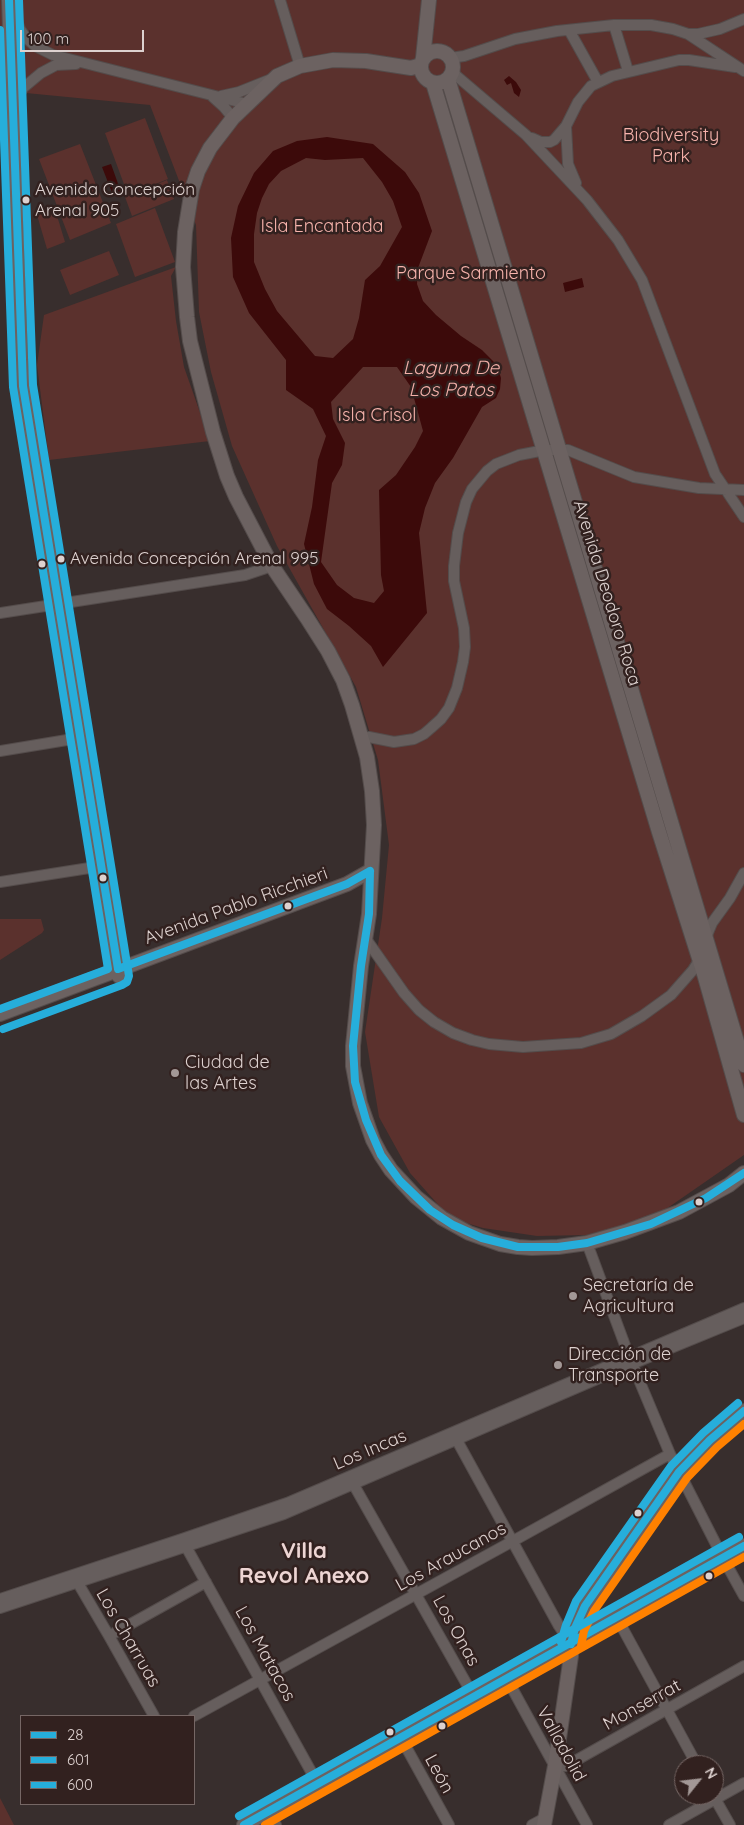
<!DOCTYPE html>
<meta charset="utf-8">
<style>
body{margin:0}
#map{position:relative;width:744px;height:1825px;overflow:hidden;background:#382e2d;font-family:Quicksand,sans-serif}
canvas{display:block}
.legend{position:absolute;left:20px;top:1715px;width:175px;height:90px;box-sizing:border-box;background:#32211f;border:1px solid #766765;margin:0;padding:6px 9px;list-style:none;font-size:15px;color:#ddd1cf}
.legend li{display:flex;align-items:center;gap:10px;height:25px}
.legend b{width:25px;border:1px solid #766765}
.north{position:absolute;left:674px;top:1755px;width:50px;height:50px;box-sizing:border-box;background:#32211f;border:1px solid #766765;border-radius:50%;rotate:61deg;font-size:14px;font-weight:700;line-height:20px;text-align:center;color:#ddd1cf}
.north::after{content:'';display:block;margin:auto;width:18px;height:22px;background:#a39896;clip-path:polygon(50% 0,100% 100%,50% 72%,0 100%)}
.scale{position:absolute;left:20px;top:30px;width:124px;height:22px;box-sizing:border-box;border:2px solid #ddd1cf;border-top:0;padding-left:6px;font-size:15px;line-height:18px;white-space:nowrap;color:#ddd1cf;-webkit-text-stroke:4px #32211f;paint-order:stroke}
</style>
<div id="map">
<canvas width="744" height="1825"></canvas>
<ul class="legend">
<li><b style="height:6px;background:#26aedb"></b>28</li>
<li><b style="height:6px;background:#26aedb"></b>601</li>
<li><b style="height:6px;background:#26aedb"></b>600</li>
</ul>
<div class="north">N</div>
<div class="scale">100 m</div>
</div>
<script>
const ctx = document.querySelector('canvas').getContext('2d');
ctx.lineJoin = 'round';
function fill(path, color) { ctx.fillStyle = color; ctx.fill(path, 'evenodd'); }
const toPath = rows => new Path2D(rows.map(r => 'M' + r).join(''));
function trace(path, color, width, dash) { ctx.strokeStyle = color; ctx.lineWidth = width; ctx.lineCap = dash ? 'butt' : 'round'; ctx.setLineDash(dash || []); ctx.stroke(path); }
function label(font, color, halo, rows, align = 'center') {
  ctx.font = font + ' Quicksand,sans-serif'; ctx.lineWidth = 5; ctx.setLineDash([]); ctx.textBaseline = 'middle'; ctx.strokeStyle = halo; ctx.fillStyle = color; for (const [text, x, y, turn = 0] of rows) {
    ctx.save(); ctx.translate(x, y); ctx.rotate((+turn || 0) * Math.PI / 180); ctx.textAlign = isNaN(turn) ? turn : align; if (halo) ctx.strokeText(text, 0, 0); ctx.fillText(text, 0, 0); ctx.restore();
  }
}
fill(toPath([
 [0,0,2,0,6,50,0,39],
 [22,0,744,0,744,1155,656,1216,587,1235,537,1236,483,1228,450,1218,410,1173,379,1117,365,1032,382,918,389,845,378,760,356,687,277,546,232,446,211,372,199,312,196,225,150,105,26,93],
 [145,118,168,179,128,195,105,133],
 [80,144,111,223,70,240,39,159],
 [167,180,174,199,132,216,125,197],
 [155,208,175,262,135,277,116,224],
 [55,209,65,242,47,249,37,215],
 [109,251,119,275,70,295,60,270],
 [176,267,171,276,176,321,184,367,210,441,49,460,37,365,44,315],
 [0,919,41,919,44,930,42,933,0,960],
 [0,1798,14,1825,0,1825]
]), '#5b312d');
fill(toPath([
 [509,76,516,82,521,90,519,97,514,93,511,83,507,85,504,80],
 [327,137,373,144,405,172,419,193,432,231,418,268,417,284,423,301,436,315,461,336,482,350,497,365,501,378,500,389,496,398,482,407,453,458,435,483,425,508,419,533,427,613,383,667,371,646,349,626,327,609,314,584,304,544,312,507,318,460,326,436,313,409,286,390,286,360,249,313,233,277,231,238,238,206,254,173,273,151,297,141],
 [306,158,325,160,363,158,382,182,393,201,402,227,380,266,365,280,359,318,353,339,333,358,315,356,277,311,265,289,254,262,254,234,257,213,262,198,269,184,281,171],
 [363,367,397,367,411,387,423,431,415,447,396,475,379,490,381,575,384,591,374,603,354,598,337,585,321,562,332,483,342,465,345,443,333,419,331,402],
 [111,164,121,192,113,195,102,167],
 [582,278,584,287,565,292,563,283]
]), '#3c0a0a');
const street = toPath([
 [280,0,300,66],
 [13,11,20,29,26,38,35,46,53,55,247,104],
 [614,25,628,71],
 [569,30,598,82],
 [688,34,698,34,720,29,744,19],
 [450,58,464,56,515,39,557,31,614,25,651,25,673,29,688,34,744,71],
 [452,72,526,135,587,200,618,240,642,280,715,474,744,517],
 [221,96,239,92,269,80],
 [213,97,224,107,233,118],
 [13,105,23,88,41,73,56,65,76,64],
 [532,138,541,142,550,142,554,140,566,126],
 [576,183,568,164,566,126,578,102,591,86,612,76,679,60,689,60,735,67],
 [0,613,245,575,272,566],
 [362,738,369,737,394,742,414,739,424,734,431,728,441,719,449,708,457,688,463,662,465,647,464,628,454,581,454,566,458,533,466,502,472,489,487,471,496,464,519,455,545,450,568,450,634,477,699,488,744,490],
 [0,751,79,738],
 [0,882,102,866],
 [366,939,404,993,419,1010,434,1022,453,1033,472,1040,489,1044,523,1047,581,1043,611,1034,642,1016,671,995,693,970,701,957],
 [705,940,712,923,730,898,744,873],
 [587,1243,629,1356,670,1454,723,1558,744,1596],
 [454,1435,559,1626,571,1644],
 [351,1480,474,1697],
 [184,1543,318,1784],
 [75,1578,109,1636,154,1716],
 [0,1599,182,1539,287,1503,744,1308],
 [0,1608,284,1514,632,1364,744,1318],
 [617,1618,697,1765],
 [109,1636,206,1582],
 [507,1679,587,1825],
 [194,1716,513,1541,670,1454],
 [401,1738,449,1825],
 [555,1766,566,1766,744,1666],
 [713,1795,730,1825],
 [268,1811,276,1825],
 [532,1825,545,1818],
 [669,1825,744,1783]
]);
const secondary = toPath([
 [9,0,21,360,23,386,119,976],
 '421 67a16 16 0 1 1 32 0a16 16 0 1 1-32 0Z',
 [423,58,429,0],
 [421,65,411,68,366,61,333,60,300,66,277,76,233,118,210,148,198,171,192,189,185,232,183,267,187,317,190,341,213,432,227,476,236,497,272,566,307,618,328,651,343,680,352,705,367,757,372,791,374,825,369,914,361,966,353,1046,353,1066,360,1103,373,1140,381,1155,391,1170,416,1197,442,1218,469,1233,500,1244,518,1247,532,1248,558,1247,587,1243,625,1232,679,1212,729,1185,744,1173],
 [448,79,744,1065],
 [433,83,659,832,705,977,744,1115],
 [0,1014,347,884,370,871],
 [244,1825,744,1546],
 [544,1825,555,1766,571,1656,571,1644,580,1616,585,1606,679,1472,710,1440,744,1411]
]);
trace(street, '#544c4b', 12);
trace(secondary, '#544c4b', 16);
trace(street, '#665e5d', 10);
trace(secondary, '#6c6261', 14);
trace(toPath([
 [9,0,23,386,118,969,347,884,370,871],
 [370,871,369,914,361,966,353,1046,355,1082,366,1120,381,1155,400,1181,430,1210,453,1225,482,1238,518,1247,558,1247,587,1243,651,1224,706,1198,744,1173],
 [571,1644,575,1628,585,1606,679,1472,710,1440,744,1411],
 [244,1825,744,1546]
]), '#26aedb', 8);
trace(toPath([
 [3,1029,122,985,127,982,129,976,33,385,19,0]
]), '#26aedb', 8);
trace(toPath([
 [0,30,13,387,108,969,0,1009]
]), '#26aedb', 8);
trace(toPath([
 [581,1646,584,1631,594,1611,687,1478,717,1447,744,1424],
 [265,1825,744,1557]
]), '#ff8100', 8);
trace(toPath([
 [561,1642,566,1625,576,1601,671,1466,703,1433,738,1403],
 [239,1816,739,1537]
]), '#26aedb', 8);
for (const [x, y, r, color] of [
 [26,200,4.5,"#ddd1cf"],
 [61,559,4.5,"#ddd1cf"],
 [42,564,4.5,"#ddd1cf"],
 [103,878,4.5,"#ddd1cf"],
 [288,906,4.5,"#ddd1cf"],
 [175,1073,5,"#a39896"],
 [699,1202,4.5,"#ddd1cf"],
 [573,1296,5,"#a39896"],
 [558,1365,5,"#a39896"],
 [638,1513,4.5,"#ddd1cf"],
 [709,1576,4.5,"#ddd1cf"],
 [442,1726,4.5,"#ddd1cf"],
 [390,1732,4.5,"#ddd1cf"]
]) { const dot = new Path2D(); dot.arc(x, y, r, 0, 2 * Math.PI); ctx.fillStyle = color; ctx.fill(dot); trace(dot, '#32211f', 2); }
label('17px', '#ddd1cf', '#32211f', [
 ["Avenida Concepción",35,190],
 ["Arenal 905",35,211],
 ["Avenida Concepción Arenal 995",70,559]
], 'left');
label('18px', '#f7b3ac', '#32211f', [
 ["Biodiversity",671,136],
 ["Park",671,157],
 ["Isla Encantada",322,227],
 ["Parque Sarmiento",471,274],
 ["Isla Crisol",377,416]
]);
label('18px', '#ddd1cf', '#32211f', [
 ["Avenida Deodoro Roca",607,593,73],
 ["Avenida Pablo Ricchieri",236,906,-20],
 ["Los Incas",370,1450,-23],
 ["Los Araucanos",451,1557,-29],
 ["Los Onas",456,1631,61],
 ["Los Charruas",128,1638,60],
 ["Los Matacos",265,1654,61],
 ["Monserrat",642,1705,-29],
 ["Valladolid",561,1744,61],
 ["León",439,1774,62]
]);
label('18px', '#ddd1cf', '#32211f', [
 ["Ciudad de",185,1063],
 ["las Artes",185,1084],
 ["Secretaría de",583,1286],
 ["Agricultura",583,1307],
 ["Dirección de",568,1355],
 ["Transporte",568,1376]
], 'left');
label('italic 19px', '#f3afa8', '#32211f', [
 ["Laguna De",451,368],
 ["Los Patos",451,390]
]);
label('bold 22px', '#edd5d3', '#32211f', [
 ["Villa",304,1551],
 ["Revol Anexo",304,1576]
]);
</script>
